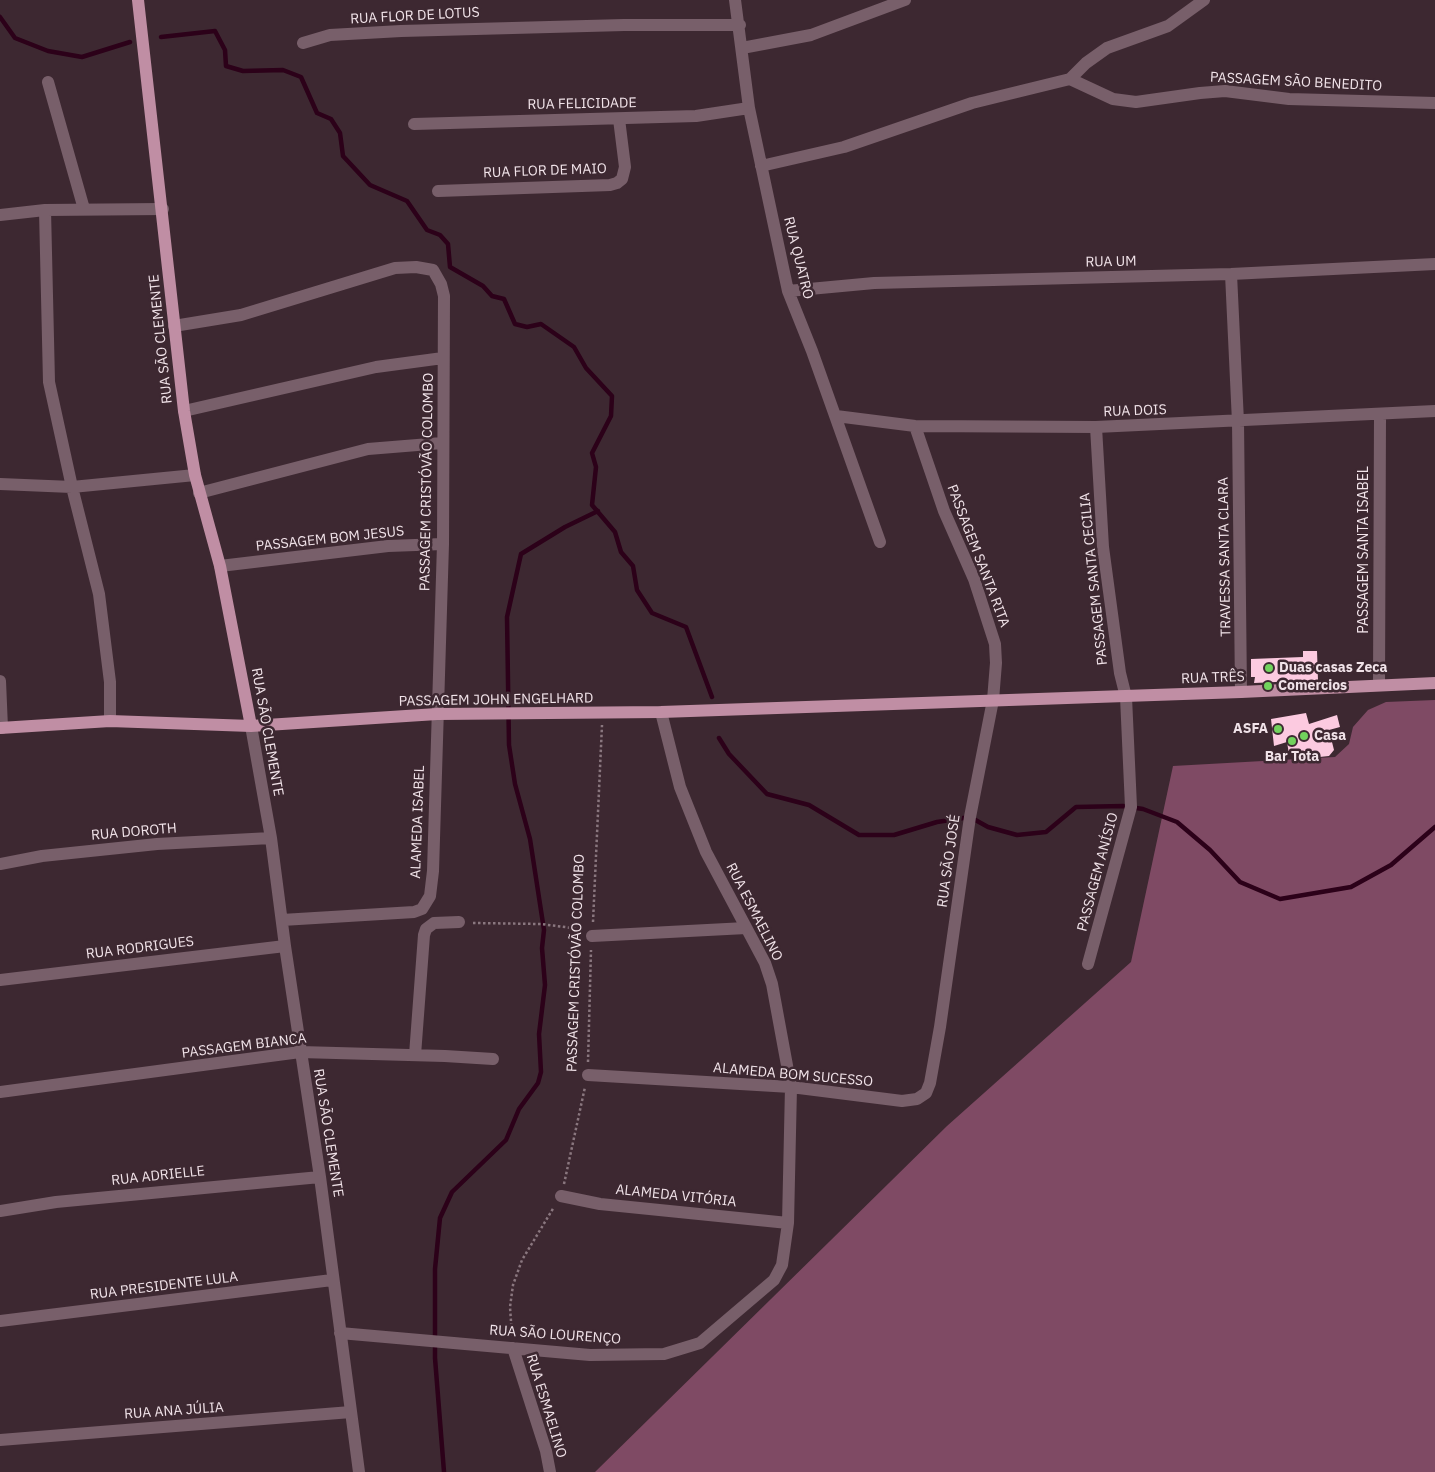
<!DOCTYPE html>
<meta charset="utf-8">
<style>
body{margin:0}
canvas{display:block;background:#3d2831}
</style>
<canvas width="1435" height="1472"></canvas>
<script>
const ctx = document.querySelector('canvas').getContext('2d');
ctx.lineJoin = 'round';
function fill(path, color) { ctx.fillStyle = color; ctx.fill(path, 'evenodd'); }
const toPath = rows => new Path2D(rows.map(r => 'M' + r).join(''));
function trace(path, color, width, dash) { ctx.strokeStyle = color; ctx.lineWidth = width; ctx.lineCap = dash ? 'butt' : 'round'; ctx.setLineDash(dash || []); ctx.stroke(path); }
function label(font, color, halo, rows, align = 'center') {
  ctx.font = font + ' "IBM Plex Sans",sans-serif'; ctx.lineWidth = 5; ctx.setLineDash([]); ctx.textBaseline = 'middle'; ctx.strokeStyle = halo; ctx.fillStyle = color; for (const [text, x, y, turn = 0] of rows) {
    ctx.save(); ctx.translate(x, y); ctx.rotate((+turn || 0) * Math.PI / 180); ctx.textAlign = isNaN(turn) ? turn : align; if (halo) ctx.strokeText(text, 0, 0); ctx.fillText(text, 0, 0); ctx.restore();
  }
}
fill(toPath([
 [1435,700,1435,1472,595,1472,947,1126,1131,962,1173,766,1335,757,1349,744,1353,727,1368,710,1386,702]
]), '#7f4a64');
trace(toPath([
 [0,17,15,38,48,51,82,57,130,42],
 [161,37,215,31,225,50,226,66,243,71,283,70,301,77,317,113,331,119,340,133,343,156,370,185,407,201,427,230,440,235,448,244,450,267,483,286,492,296,504,299,515,324,527,327,541,324,574,347,586,368,612,396,611,416,592,453,596,467,592,505,615,532,621,552,633,566,637,590,652,613,686,627,712,697],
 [719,738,729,754,767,794,809,805,859,835,894,835,937,822,970,817,988,827,1017,835,1046,832,1076,807,1123,806,1143,809,1177,822,1210,850,1240,882,1280,899,1351,887,1391,865,1435,827],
 [444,1472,435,1358,435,1269,440,1218,452,1192,506,1140,519,1109,538,1083,541,1072,539,1034,545,985,542,948,544,930,530,839,515,784,509,745,507,617,521,554,565,527,598,511]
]), '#2c0119', 4.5);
fill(toPath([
 [1303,651,1317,651,1318,680,1254,683,1255,677,1251,677,1251,659,1303,657],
 [1306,713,1309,724,1337,715,1340,727,1329,730,1334,750,1329,756,1301,759,1300,753,1289,754,1287,742,1274,746,1271,719]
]), '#fccae0');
trace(toPath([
 [593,922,602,725],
 [473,923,541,924,580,929],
 [588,1062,591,950],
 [564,1184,585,1087],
 [512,1336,510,1307,513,1285,522,1260,554,1207]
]), '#8a777f', 2.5, [2.5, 2.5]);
trace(toPath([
 [735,0,749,108,788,291,812,351,880,542],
 [303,43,330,35,401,31,624,25,740,25],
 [742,48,811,35,905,0],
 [1070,79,1086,63,1107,48,1168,26,1204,0],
 [48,82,84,209],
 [414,124,696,116,749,108],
 [761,166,844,147,972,103,1070,79,1113,99,1136,102,1200,93,1225,91,1289,99,1435,103],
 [438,191,610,185,617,183,622,179,625,167,619,119],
 [45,210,49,382,72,487,99,594,110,682,110,721],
 [0,215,45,210,163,209],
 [1231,274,1238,422,1241,692],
 [788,291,874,283,1231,274,1435,264],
 [174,326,241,315,395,268,416,267,433,270,441,284,444,296,443,544,433,871,430,896,422,909,414,912,282,920],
 [184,411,376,367,443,358],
 [836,416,915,426,1096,427,1435,411],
 [0,484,72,487,195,475],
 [199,493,368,449,442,443],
 [220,566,388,546,443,544],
 [0,681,2,728],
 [1379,685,1380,415],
 [251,726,271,838,285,946,320,1177,359,1472],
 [0,864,42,856,157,844,271,838],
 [592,936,746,928],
 [1088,964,1131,807,1126,697,1120,673,1103,547,1096,427],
 [0,980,285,946],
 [415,1055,424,935,426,929,434,923,459,922],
 [588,1075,791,1087,902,1101,917,1099,926,1093,930,1083,940,1027,970,817,993,700,996,663,995,644,974,579,944,511,915,426],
 [0,1092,300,1052,445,1056,493,1059],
 [561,1196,600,1204,788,1223],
 [0,1211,56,1202,320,1177],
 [0,1321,332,1280],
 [340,1333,590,1355,664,1354,700,1343,774,1280,782,1265,788,1223,791,1087,772,984,765,963,706,852,680,787,661,712],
 [513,1348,546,1451,550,1472],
 [0,1440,351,1412]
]), '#785f6a', 12);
trace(toPath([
 [138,0,184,411,195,475,220,566,251,726],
 [0,728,110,721,251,726,437,714,661,712,1241,692,1435,683]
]), '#c08ea4', 12);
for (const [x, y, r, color] of [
 [1269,668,5,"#72d25d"],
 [1268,686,5,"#72d25d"],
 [1278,729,5,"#72d25d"],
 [1304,736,5,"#72d25d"],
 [1292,741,5,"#72d25d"]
]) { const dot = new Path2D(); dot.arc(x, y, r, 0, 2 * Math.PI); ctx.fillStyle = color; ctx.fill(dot); trace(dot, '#3d2831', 2); }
label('14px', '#f1e3e9', '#3d2831', [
 ["RUA FLOR DE LOTUS",415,16,-3],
 ["PASSAGEM SÃO BENEDITO",1296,82,3],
 ["RUA FELICIDADE",582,104,-1],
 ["RUA FLOR DE MAIO",545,171,-2],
 ["RUA QUATRO",798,258,76],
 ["RUA UM",1111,262,-1],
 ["RUA SÃO CLEMENTE",161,339,-96],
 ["RUA DOIS",1135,411,-2],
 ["PASSAGEM CRISTÓVÃO COLOMBO",427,482,-89],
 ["PASSAGEM BOM JESUS",330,539,-6],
 ["PASSAGEM SANTA ISABEL",1364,550,-90],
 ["PASSAGEM SANTA RITA",978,556,69],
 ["TRAVESSA SANTA CLARA",1225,557,-91],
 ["PASSAGEM SANTA CECILIA",1094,579,-96],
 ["RUA TRÊS",1213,678,-2],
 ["PASSAGEM JOHN ENGELHARD",496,700,-1],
 ["RUA SÃO CLEMENTE",267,732,80],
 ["ALAMEDA ISABEL",418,822,-88],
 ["RUA DOROTH",134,832,-5],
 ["RUA SÃO JOSÉ",949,861,-82],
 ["PASSAGEM ANÍSIO",1098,872,-75],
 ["RUA ESMAELINO",754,912,63],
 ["RUA RODRIGUES",140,948,-7],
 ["PASSAGEM CRISTÓVÃO COLOMBO",576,963,-88],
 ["PASSAGEM BIANCA",244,1046,-7],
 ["ALAMEDA BOM SUCESSO",793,1075,5],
 ["RUA SÃO CLEMENTE",328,1133,81],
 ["RUA ADRIELLE",158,1176,-6],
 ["ALAMEDA VITÓRIA",676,1196,6],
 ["RUA PRESIDENTE LULA",164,1286,-7],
 ["RUA SÃO LOURENÇO",555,1335,4],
 ["RUA ESMAELINO",546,1406,73],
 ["RUA ANA JÚLIA",174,1411,-4]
]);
label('bold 14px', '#f1e3e9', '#3d2831', [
 ["Duas casas Zeca",1279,668],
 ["Comercios",1278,686],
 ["ASFA",1268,729,"right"],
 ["Casa",1314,736],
 ["Bar Tota",1292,757,"center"]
], 'left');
</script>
